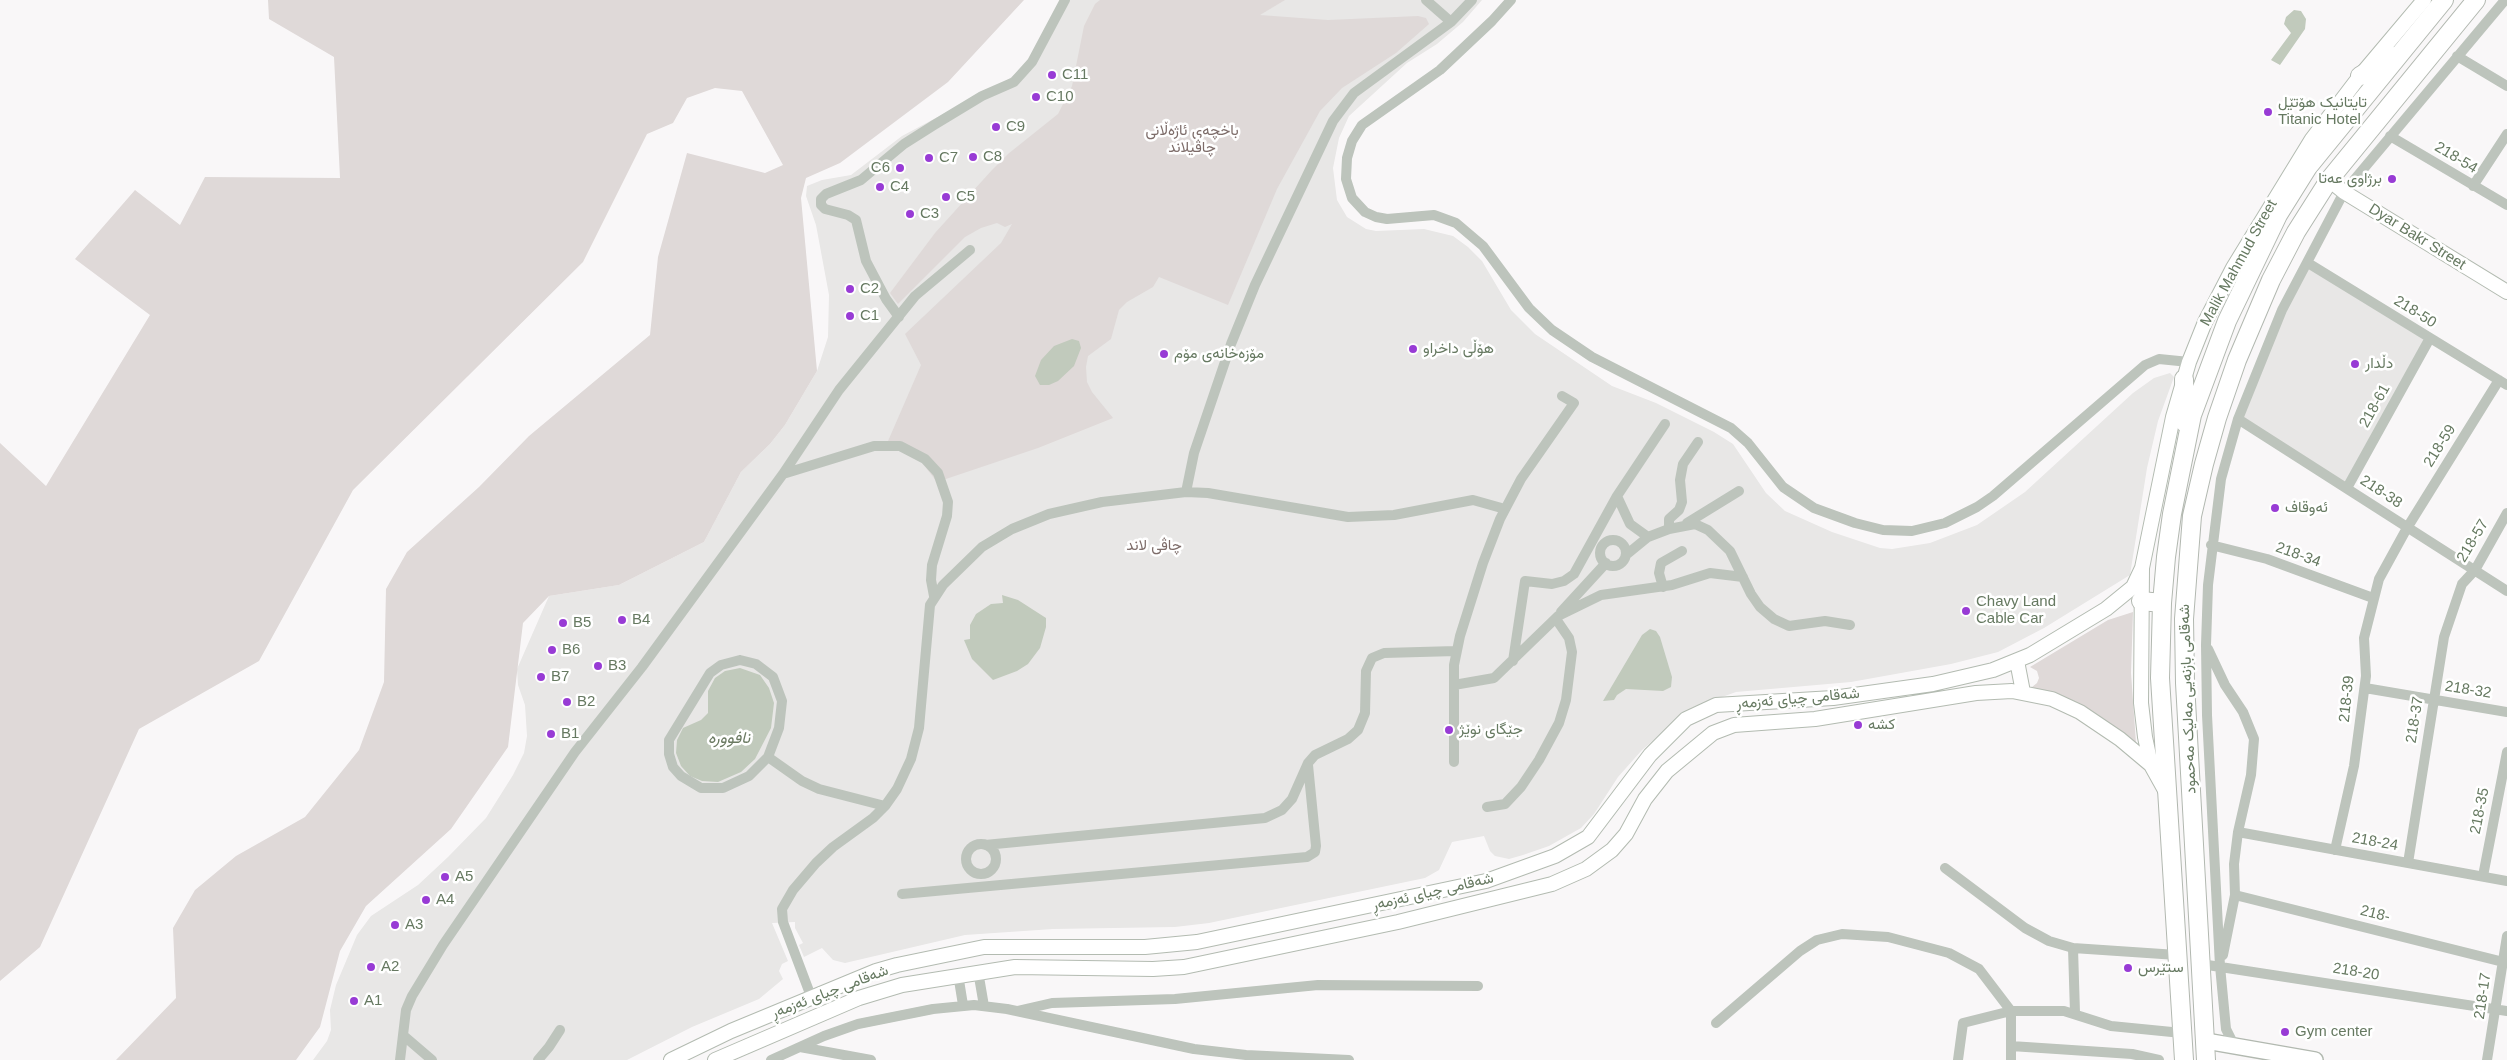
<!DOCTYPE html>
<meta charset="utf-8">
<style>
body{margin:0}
canvas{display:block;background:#f9f7f8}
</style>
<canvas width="2507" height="1060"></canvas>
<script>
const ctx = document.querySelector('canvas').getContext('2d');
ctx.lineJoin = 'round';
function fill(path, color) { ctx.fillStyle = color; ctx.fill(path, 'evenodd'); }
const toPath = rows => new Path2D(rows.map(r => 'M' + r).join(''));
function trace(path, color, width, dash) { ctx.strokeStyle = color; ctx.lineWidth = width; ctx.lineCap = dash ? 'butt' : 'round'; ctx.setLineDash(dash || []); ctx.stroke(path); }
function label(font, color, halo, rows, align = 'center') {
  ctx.font = font + ' Arial,Vazirmatn,sans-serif'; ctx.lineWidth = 5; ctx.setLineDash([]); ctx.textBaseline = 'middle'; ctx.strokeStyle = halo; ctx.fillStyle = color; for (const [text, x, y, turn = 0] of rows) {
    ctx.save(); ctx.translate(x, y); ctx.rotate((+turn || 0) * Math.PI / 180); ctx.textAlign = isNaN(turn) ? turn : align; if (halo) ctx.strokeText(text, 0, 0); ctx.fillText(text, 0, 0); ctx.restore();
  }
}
fill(toPath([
 [1062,0,1482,0,1463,22,1437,44,1407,63,1349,116,1339,138,1333,168,1337,200,1347,217,1366,229,1376,231,1424,229,1453,236,1468,247,1482,261,1511,310,1535,334,1612,386,1656,403,1714,432,1733,444,1766,493,1785,511,1832,532,1880,548,1892,549,1930,543,1977,525,2025,492,2133,393,2154,378,2170,373,2174,377,2158,421,2147,468,2130,575,2044,628,1998,652,1951,664,1851,682,1736,692,1691,708,1642,750,1618,777,1594,814,1581,828,1549,846,1523,855,1509,859,1495,856,1490,851,1484,836,1452,842,1439,870,1425,878,1209,923,1175,927,1053,929,965,935,845,963,833,960,822,948,804,957,799,945,803,943,795,928,795,922,772,923,788,961,782,964,779,971,783,979,759,999,692,1027,627,1060,313,1060,327,1041,331,1030,330,1010,336,985,357,935,371,916,418,885,448,857,486,818,513,775,524,753,527,736,525,705,518,685,517,669,549,596,619,585,704,542,741,472,770,444,785,425,817,371,828,337,829,295,816,225,806,196,807,186,822,180,851,175,902,136,1009,79,1026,64],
 [2308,263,2430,338,2347,488,2238,419]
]), '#e8e7e6');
fill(toPath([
 [268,0,1024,0,948,82,840,163,806,178,801,198,817,371,785,425,770,444,741,472,704,542,619,585,549,596,523,623,508,747,451,829,366,906,340,951,320,1027,296,1060,116,1060,176,998,173,928,195,890,236,856,305,817,359,750,384,682,386,589,407,552,479,487,529,436,650,335,658,257,687,153,765,173,783,165,742,91,715,88,687,98,673,123,647,134,583,262,353,490,259,661,139,729,40,947,0,981,0,443,46,486,150,315,75,259,135,190,180,225,205,177,340,178,334,57,269,19],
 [1100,0,1285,0,1260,15,1328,20,1418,16,1426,18,1429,24,1396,53,1342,88,1320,111,1277,189,1228,305,1159,277,1153,287,1127,302,1119,310,1111,339,1088,356,1086,367,1087,382,1092,392,1113,418,1038,448,937,482,920,460,904,451,885,448,921,365,905,334,1001,243,1012,224,1005,227,997,223,981,228,965,237,898,304,890,293,935,233,992,170,1008,154,1058,114,1072,86,1084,26,1095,4],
 [2133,612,2131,673,2136,743,2070,700,2032,687,2037,683,2039,678,2037,671,2030,667,2108,620]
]), '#dfd9d8');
fill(toPath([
 [2294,10,2301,11,2306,19,2305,29,2280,65,2271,60,2291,33,2284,24,2286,17],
 [1072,339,1079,341,1081,348,1074,366,1058,381,1049,385,1040,385,1035,376,1041,360,1054,346],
 [1002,595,1018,600,1046,618,1046,627,1040,648,1028,664,1017,671,993,680,972,659,964,640,970,639,970,625,976,614,991,604,1003,603],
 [1650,629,1656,631,1660,637,1672,677,1671,687,1663,691,1626,689,1617,695,1614,700,1603,701,1642,635],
 [740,668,760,675,769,688,774,703,771,728,755,759,741,772,718,782,702,781,690,776,681,766,676,753,677,740,683,728,701,720,708,713,708,691,715,678,725,671]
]), '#c1cabc');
const secondary = toPath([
 [2329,180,2344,192,2507,292],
 [2017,661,2023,692],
 [2166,792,2151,765,2145,737,2141,703,2142,568,2173,417,2189,362,2205,322,2233,268,2312,139,2360,76,2424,0],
 [671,1060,731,1031,876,971,897,965,984,947,1145,947,1197,942,1486,881,1555,856,1588,837,1650,755,1686,719,1716,705,1833,698,1933,684,1993,670,2030,655,2106,609,2133,587,2142,568],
 [715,1060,859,998,902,985,1015,967,1153,969,1184,967,1398,922,1552,884,1586,869,1612,850,1626,834,1645,799,1667,771,1713,733,1734,725,1815,719,1976,693,2012,691,2052,699,2080,712,2120,739,2151,765]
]);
const primary = toPath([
 [2206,1041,2315,1060]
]);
const highway = toPath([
 [2360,76,2393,56],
 [2184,379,2185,423],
 [2141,601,2162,603],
 [2184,1060,2160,678,2162,603,2166,557,2172,514,2192,415,2227,321,2278,215,2308,167,2444,0],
 [2206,1060,2185,683,2184,619,2192,516,2204,464,2217,418,2237,360,2271,280,2296,232,2329,180,2476,0]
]);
trace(secondary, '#b3bbb1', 16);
trace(primary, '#b2b9b0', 18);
trace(highway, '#b2b8b0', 20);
trace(toPath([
 [1426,0,1451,22],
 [1511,0,1492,21,1440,70,1362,125,1352,141,1347,158,1346,179,1352,198,1365,212,1376,217,1387,219,1434,215,1456,223,1483,246,1529,308,1552,330,1592,357,1731,428,1748,443,1783,487,1814,508,1855,523,1883,530,1912,531,1945,523,1977,507,1993,496,2145,365,2159,359,2189,362],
 [2457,56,2507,86],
 [2390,136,2507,205],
 [2473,186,2507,134],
 [2308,263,2507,385],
 [899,317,886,299,866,261,856,220,848,215,825,209,821,205,821,199,826,194,861,180,904,144,934,125,982,96,1014,82,1032,62,1065,0],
 [2238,419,2507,591],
 [783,474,874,446,900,446,925,459,938,473,948,502,947,516,932,565,931,580,934,596],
 [2347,488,2430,338],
 [1186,492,1194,453,1231,344,1255,285,1333,121,1354,93,1451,22,1472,0],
 [1617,496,1630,524,1648,537],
 [1687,523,1739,491],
 [1669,529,1669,519,1679,510,1682,502,1680,480,1683,464,1698,442],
 '1600 553a13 13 0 1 1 26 0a13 13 0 1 1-26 0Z',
 [2211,545,2267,559,2373,598],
 [1626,555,1648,537,1669,529,1695,524,1708,530,1730,551,1751,594,1760,607,1774,619,1789,626,1825,621,1850,625],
 [1663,587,1659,573,1661,563,1682,551],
 [1561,612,1606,563],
 [2208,649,2225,685,2243,712,2254,739,2251,775,2238,832,2234,864,2235,895,2223,955],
 [740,660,756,664,773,677,782,701,779,728,768,757,749,776,723,788,701,788,681,776,673,767,669,754,669,740,710,673,721,665,740,660],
 [1513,661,1525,581,1552,584,1564,581,1574,574,1617,496,1665,424],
 [1454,685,1494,678,1558,616,1601,595,1672,585,1710,573,1743,577],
 [2365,688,2507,712],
 [768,757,802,781,819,789,885,806],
 [1454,762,1454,665,1460,636,1483,563,1500,519,1521,479,1574,403,1562,396],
 [1487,807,1505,804,1521,787,1539,760,1559,723,1566,700,1572,652,1569,638,1556,619],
 [2238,832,2507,881],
 '966 859a15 15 0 1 1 30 0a15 15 0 1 1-30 0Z',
 [985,845,1265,818,1282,810,1292,799,1308,763,1315,755,1348,739,1358,730,1365,713,1366,671,1372,658,1384,653,1456,651],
 [2335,850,2354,766,2366,676,2364,638,2379,579,2407,528,2499,380],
 [2408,863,2444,637,2462,584,2475,570,2507,513],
 [1945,868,2025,928,2049,941,2073,948,2177,955],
 [2483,876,2507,752],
 [902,894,1307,857,1315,852,1316,846,1308,765],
 [2235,895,2507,963],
 [2073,948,2075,1013],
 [2201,964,2507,1011],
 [978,971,984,1006],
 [958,974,963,1005],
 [812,999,783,922,782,909,793,890,816,863,833,847,873,818,885,806,897,789,911,759,919,728,930,605,943,585,982,547,1012,529,1049,514,1102,502,1186,492,1208,493,1348,517,1394,515,1473,500,1505,509],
 [1017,1011,1052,1003,1175,999,1318,985,1478,986],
 [1716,1023,1800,951,1817,940,1842,934,1888,937,1949,953,1979,969,2011,1011,2064,1011,2111,1026,2182,1033],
 [404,1036,432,1060],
 [2011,1046,2132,1054,2159,1060],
 [800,1047,871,1060],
 [2235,1047,2226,1029,2220,966,2207,715,2206,645,2208,585,2221,479,2238,419,2282,310,2344,192,2505,0],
 [400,1060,406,1010,412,996,443,945,575,752,642,667,783,474,839,390,915,296,970,250],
 [538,1060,549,1047,560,1030],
 [771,1060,824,1036,858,1024,933,1009,974,1005,1007,1009,1194,1049,1246,1055,1349,1060],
 [1958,1060,1963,1023,2011,1011,2011,1060],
 [2487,1060,2507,936]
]), '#bdc4bc', 10);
trace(secondary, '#fff', 14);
trace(primary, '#fff', 15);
trace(highway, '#fff', 18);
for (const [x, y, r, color] of [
 [1052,75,5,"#983bd5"],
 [1036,97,5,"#983bd5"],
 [2268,112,5,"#983bd5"],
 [996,127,5,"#983bd5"],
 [973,157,5,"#983bd5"],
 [929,158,5,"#983bd5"],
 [900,168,5,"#983bd5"],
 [2392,179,5,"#983bd5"],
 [880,187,5,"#983bd5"],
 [946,197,5,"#983bd5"],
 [910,214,5,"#983bd5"],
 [850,289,5,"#983bd5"],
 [850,316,5,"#983bd5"],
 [1413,349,5,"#983bd5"],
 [1164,354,5,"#983bd5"],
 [2355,364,5,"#983bd5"],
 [2275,508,5,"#983bd5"],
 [1966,611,5,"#983bd5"],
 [622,620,5,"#983bd5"],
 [563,623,5,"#983bd5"],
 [552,650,5,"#983bd5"],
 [598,666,5,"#983bd5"],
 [541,677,5,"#983bd5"],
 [567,702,5,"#983bd5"],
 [1858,725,5,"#983bd5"],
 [1449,730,5,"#983bd5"],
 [551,734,5,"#983bd5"],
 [445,877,5,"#983bd5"],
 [426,900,5,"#983bd5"],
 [395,925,5,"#983bd5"],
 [371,967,5,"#983bd5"],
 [2128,968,5,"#983bd5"],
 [354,1001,5,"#983bd5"],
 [2285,1032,5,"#983bd5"]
]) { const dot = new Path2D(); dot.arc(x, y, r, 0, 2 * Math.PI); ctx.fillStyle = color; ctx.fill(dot); trace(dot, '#fff', 2); }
label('15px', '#667961', '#fff', [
 ["C11",1062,75],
 ["C10",1046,97],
 ["تایتانیک هۆتێل",2278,103],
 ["Titanic Hotel",2278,120],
 ["C9",1006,127],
 ["C8",983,157],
 ["C7",939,158],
 ["C6",890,168,"right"],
 ["برژاوی عەتا",2382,179,"right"],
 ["C4",890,187],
 ["C5",956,197],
 ["C3",920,214],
 ["C2",860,289],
 ["C1",860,316],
 ["هۆڵی داخراو",1423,349],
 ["مۆزەخانەی مۆم",1174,354],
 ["دڵدار",2365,364],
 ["ئەوقاف",2285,508],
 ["Chavy Land",1976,602],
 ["Cable Car",1976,619],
 ["B4",632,620],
 ["B5",573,623],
 ["B6",562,650],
 ["B3",608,666],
 ["B7",551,677],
 ["B2",577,702],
 ["كشه",1868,725],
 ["جێگای نوێژ",1459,730],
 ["B1",561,734],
 ["A5",455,877],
 ["A4",436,900],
 ["A3",405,925],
 ["A2",381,967],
 ["ستێرس",2138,968],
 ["A1",364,1001],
 ["Gym center",2295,1032]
], 'left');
label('15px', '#7d6c69', '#fff', [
 ["باخچەی ئاژەڵانی",1192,131],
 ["چاڤیلاند",1192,148],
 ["چاڤی لاند",1154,546]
]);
label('15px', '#667961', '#fff', [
 ["218-54",2456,158,31],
 ["Dyar Bakr Street",2417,237,32],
 ["Malik Mahmud Street",2239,263,-61],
 ["218-50",2415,312,32],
 ["218-61",2375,406,-61],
 ["218-59",2440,446,-58],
 ["218-38",2381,492,33],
 ["218-57",2473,541,-59],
 ["218-34",2298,555,20],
 ["218-32",2468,690,9],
 ["شەقامی چیای ئەزمەڕ",1798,699,-5],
 ["شەقامی بازنەیی مەلیک مەحمود",2188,699,-92],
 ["218-39",2347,699,-84],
 ["218-37",2415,720,-81],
 ["218-35",2480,811,-79],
 ["218-24",2375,842,10],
 ["شەقامی چیای ئەزمەڕ",1433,892,-13],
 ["218-",2375,914,14],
 ["218-20",2356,972,9],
 ["شەقامی چیای ئەزمەڕ",830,992,-21],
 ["218-17",2483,996,-82]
]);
label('italic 16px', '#6a7961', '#fff', [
 ["نافوورە",729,739]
]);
</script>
